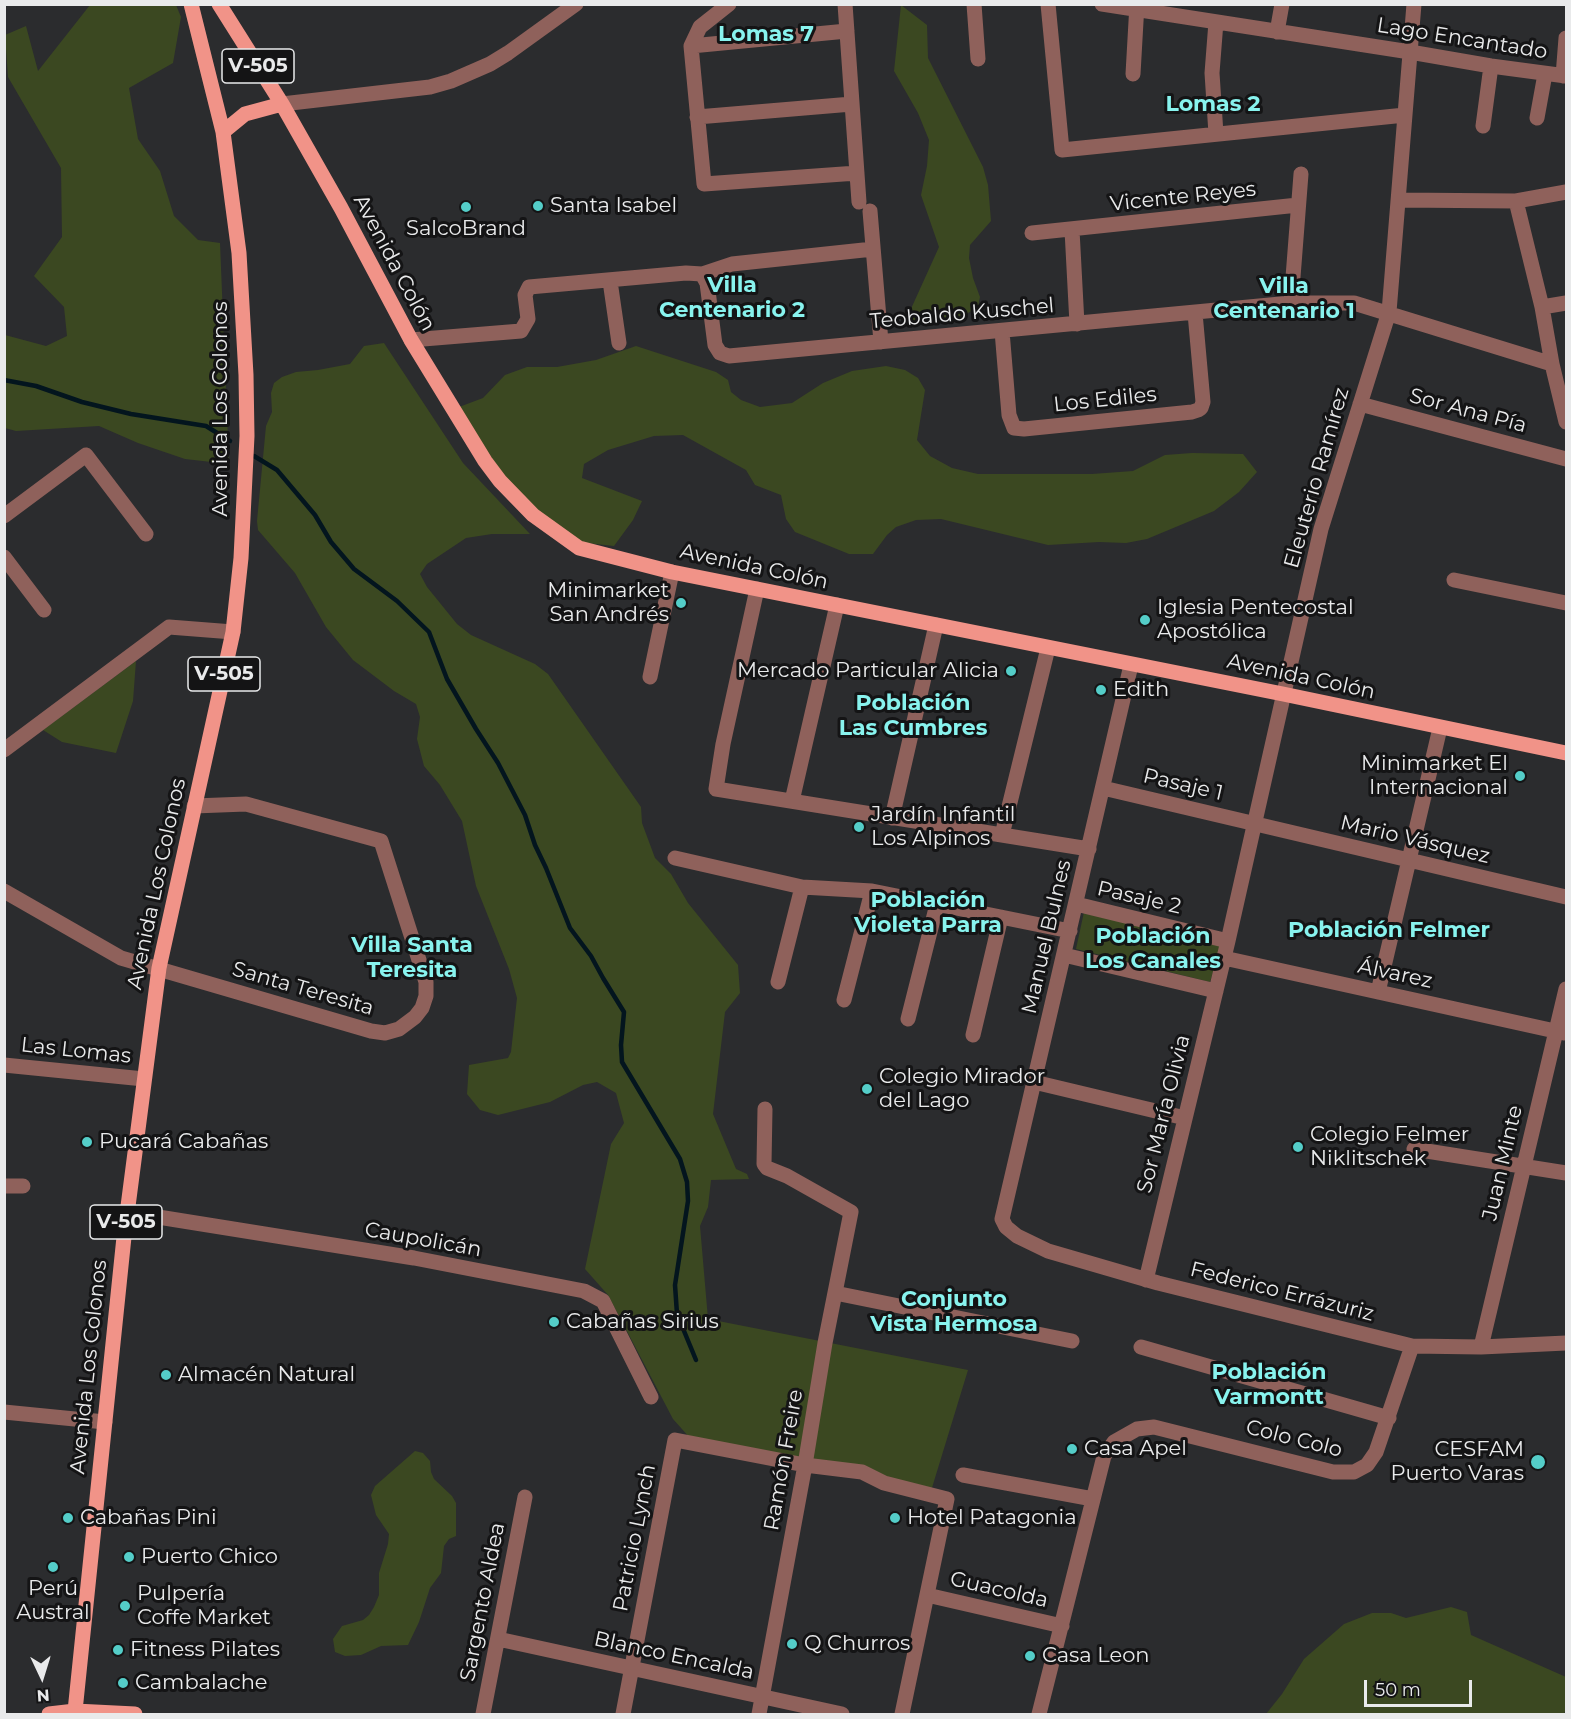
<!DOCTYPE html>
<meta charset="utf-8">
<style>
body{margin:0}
#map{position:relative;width:1571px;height:1719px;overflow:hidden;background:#2b2c2e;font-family:Montserrat,sans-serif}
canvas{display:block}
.frame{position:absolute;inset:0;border:6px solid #e9eaeb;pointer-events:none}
.north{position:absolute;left:12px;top:1647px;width:60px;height:60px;-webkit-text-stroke:4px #141415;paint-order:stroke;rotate:176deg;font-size:16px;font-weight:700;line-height:24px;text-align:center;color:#e9eaeb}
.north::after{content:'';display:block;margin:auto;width:21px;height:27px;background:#e9eaeb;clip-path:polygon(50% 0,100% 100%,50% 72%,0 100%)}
.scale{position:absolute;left:1364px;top:1680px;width:108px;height:27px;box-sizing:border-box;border:3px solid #e9eaeb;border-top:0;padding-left:8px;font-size:18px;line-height:21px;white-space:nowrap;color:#e9eaeb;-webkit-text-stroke:4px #141415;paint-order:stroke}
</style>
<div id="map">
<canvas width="1571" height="1719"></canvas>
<div class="frame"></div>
<div class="north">N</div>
<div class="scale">50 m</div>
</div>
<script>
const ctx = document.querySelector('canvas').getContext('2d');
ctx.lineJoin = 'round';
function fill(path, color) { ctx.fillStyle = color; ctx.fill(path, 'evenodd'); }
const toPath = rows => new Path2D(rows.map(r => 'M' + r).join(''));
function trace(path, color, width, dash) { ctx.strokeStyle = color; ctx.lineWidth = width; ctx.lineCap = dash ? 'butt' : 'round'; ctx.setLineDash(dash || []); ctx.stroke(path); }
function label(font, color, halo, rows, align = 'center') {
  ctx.font = font + ' Montserrat,sans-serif'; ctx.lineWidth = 6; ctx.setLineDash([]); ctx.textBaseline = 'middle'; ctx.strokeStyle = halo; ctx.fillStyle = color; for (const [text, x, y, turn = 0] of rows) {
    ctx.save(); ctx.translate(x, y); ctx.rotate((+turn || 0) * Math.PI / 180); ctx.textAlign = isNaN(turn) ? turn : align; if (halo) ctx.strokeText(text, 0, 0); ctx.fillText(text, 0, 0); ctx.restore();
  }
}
fill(toPath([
 [90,5,176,5,181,17,173,63,129,88,138,139,160,171,174,216,198,240,220,243,229,464,185,459,138,443,99,426,16,431,5,428,5,335,46,346,67,336,64,307,34,276,62,237,61,168,8,77,5,35,26,26,38,71],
 [901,5,927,25,928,58,983,167,988,185,991,221,970,245,969,258,973,278,980,297,978,307,958,319,905,322,939,247,921,195,927,166,929,140,918,113,894,71],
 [384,343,463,463,530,534,492,534,466,538,427,564,420,574,427,587,457,624,471,635,535,664,548,674,641,807,642,823,655,858,671,874,688,903,738,965,740,993,725,1012,713,1114,736,1169,747,1174,749,1179,711,1180,708,1207,700,1226,708,1319,968,1370,931,1491,690,1438,673,1419,608,1295,585,1269,611,1144,624,1123,616,1093,597,1082,583,1085,550,1102,498,1115,480,1110,467,1094,469,1065,508,1058,511,1052,517,998,509,969,476,886,462,821,440,785,424,766,417,739,420,717,416,704,394,691,353,660,326,627,295,573,258,530,257,521,266,426,272,412,271,393,274,383,282,377,296,372,318,370,350,364,364,346],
 [636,346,716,372,728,380,731,392,741,400,760,407,792,403,823,383,852,371,886,366,905,370,918,378,925,390,917,440,930,456,952,468,978,474,1092,474,1133,471,1165,455,1192,453,1243,454,1257,472,1239,492,1214,511,1147,539,1126,543,1099,542,1048,545,941,519,916,520,896,527,887,535,873,554,849,554,795,532,786,519,781,495,755,485,746,470,683,435,654,436,608,450,584,464,582,478,642,501,633,520,614,546,559,540,478,450,459,407,483,398,505,375,527,367,557,367,596,360],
 [136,661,133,701,116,753,62,742,43,730],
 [1084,912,1221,944,1210,982,1076,949],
 [415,1451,423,1453,430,1461,431,1472,434,1479,452,1496,456,1503,456,1536,449,1539,444,1546,441,1573,430,1588,419,1622,408,1645,381,1646,361,1655,345,1656,335,1652,333,1639,342,1626,363,1620,369,1615,374,1607,379,1595,379,1573,388,1544,389,1534,376,1515,371,1495,375,1486],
 [1451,1607,1467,1612,1471,1635,1566,1677,1566,1708,1564,1714,1266,1714,1282,1694,1304,1659,1344,1624,1372,1613,1391,1613,1406,1618]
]), '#3b4821');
trace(toPath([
 [4,380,36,386,82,402,131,414,206,426,230,441],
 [254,456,277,470,315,515,331,542,354,569,397,601,429,632,447,679,476,729,498,763,525,815,535,845,546,868,570,928,591,956,603,978,624,1012,621,1045,622,1062,680,1159,687,1182,688,1201,675,1285,677,1314,696,1360]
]), '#03151e', 4.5);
trace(toPath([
 [729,4,700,27,691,46,704,184,857,173],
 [845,4,859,202],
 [974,4,978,59],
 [1048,4,1062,150,1405,115],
 [1102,4,1410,52,1491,66,1566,76],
 [1216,22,1212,73,1216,134],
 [1277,32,1282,4],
 [691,46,847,31],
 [1133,74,1137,4],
 [1563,76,1566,38],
 [282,104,430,87,451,81,490,64,508,53,576,4],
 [697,117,852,104],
 [1537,118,1545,74],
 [1483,126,1491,66],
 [1399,200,1516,201,1566,192],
 [1516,201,1542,307,1552,364],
 [870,211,881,342],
 [1072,230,1077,324],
 [1032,233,1298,205],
 [702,274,707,283,715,345,720,353,729,356,1291,303,1354,303,1552,364,1566,422],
 [610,281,619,343],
 [1291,303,1301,174],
 [1542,307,1566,303],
 [1002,331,1009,415,1014,428,1024,429,1192,412,1198,410,1201,408,1203,402,1195,313],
 [411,340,521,331,528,319,525,295,529,287,686,273,702,274,732,264,873,249],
 [1360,404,1566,459],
 [4,516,86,455,146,534],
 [4,557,44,610],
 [1454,580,1566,603],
 [757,589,723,744,716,789,1089,849],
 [1131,665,1002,1219,1006,1227,1017,1236,1048,1251,1158,1283,1412,1346,1481,1347,1566,1343],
 [650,677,672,572],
 [4,750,169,627,233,632],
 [1103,788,1566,897],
 [792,801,837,605],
 [892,818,936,625],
 [1002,835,1048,648],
 [675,858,802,887,872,891,1070,931],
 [4,891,121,958,371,1031,385,1033,399,1029,415,1017,422,1008,426,996,426,982,381,841,246,804,194,806],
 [1076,904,1228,941],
 [1064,955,1216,991],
 [1224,958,1564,1033],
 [778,982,802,887],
 [1378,992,1440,728],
 [844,1000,872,891],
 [908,1019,937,904],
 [973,1035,1001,917],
 [4,1065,144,1079],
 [1034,1082,1185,1118],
 [1414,1149,1566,1173],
 [4,1186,23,1186],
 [127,1212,414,1258,584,1291,603,1301,651,1397],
 [1146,1280,1228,941,1321,529,1389,312,1414,4],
 [835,1293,1072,1341],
 [1141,1347,1389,1418],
 [1481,1347,1566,989],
 [4,1412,105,1422],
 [963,1475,1093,1499],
 [927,1595,1062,1626],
 [498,1639,842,1714],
 [483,1714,525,1497],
 [623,1714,675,1440,805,1465,862,1472,884,1483,947,1499,902,1714],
 [759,1714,805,1465,825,1343,851,1212,787,1176,767,1168,764,1164,765,1109],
 [1039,1714,1104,1456,1114,1442,1137,1429,1154,1427,1333,1472,1354,1472,1367,1465,1376,1452,1412,1346]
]), '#8f615b', 15);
trace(toPath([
 [219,4,282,104,341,208,411,340,485,461,500,481,533,515,579,548,672,572,1283,694,1566,753],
 [223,132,245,114,282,104],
 [75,1711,124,1237,159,968,233,632,241,558,247,436,246,375,239,253,223,132,191,4],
 [49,1714,75,1711,135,1714]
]), '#f19388', 15);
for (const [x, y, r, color] of [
 [538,206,6,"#54cdc8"],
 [466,207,6,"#54cdc8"],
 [681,603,6,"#54cdc8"],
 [1145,620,6,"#54cdc8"],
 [1011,671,6,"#54cdc8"],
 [1101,690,6,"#54cdc8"],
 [1520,776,6,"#54cdc8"],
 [859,827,6,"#54cdc8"],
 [867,1089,6,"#54cdc8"],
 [87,1142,6,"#54cdc8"],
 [1298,1147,6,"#54cdc8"],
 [554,1322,6,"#54cdc8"],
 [166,1375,6,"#54cdc8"],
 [1072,1449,6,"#54cdc8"],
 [1538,1462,8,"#54cdc8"],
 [68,1518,6,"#54cdc8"],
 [895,1518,6,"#54cdc8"],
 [129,1557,6,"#54cdc8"],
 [53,1567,6,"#54cdc8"],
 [125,1606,6,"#54cdc8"],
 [792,1644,6,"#54cdc8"],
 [118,1650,6,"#54cdc8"],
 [1030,1656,6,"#54cdc8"],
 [123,1683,6,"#54cdc8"]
]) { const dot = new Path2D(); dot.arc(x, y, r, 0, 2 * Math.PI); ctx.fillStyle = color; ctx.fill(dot); trace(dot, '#141415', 2); }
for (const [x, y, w] of [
 [258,66,72],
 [224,674,72],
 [126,1222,72]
]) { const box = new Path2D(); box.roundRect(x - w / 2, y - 17, w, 34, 4.5); ctx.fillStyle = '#141415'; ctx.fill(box); trace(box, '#e9eaeb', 1.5); }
label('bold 20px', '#e9eaeb', null, [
 ["V-505",258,66],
 ["V-505",224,674],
 ["V-505",126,1222]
]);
label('21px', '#e9eaeb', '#141415', [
 ["Lago Encantado",1462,39,9],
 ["Vicente Reyes",1183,197,-6],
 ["Avenida Colón",394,263,62],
 ["Teobaldo Kuschel",962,314,-5],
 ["Los Ediles",1105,400,-6],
 ["Avenida Los Colonos",221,409,-90],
 ["Sor Ana Pía",1468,411,15],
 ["Eleuterio Ramírez",1317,478,-74],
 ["Avenida Colón",754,567,12],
 ["Avenida Colón",1301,677,12],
 ["Pasaje 1",1183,785,13],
 ["Mario Vásquez",1415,840,13],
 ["Avenida Los Colonos",157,884,-78],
 ["Pasaje 2",1139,898,13],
 ["Manuel Bulnes",1047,937,-77],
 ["Álvarez",1395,974,12],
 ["Santa Teresita",303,989,16],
 ["Las Lomas",76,1051,6],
 ["Sor María Olivia",1164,1114,-76],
 ["Juan Minte",1503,1163,-77],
 ["Caupolicán",423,1240,10],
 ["Federico Errázuriz",1282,1292,14],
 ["Avenida Los Colonos",89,1367,-84],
 ["Colo Colo",1294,1439,14],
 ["Ramón Freire",784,1460,-80],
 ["Patricio Lynch",635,1538,-79],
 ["Guacolda",999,1590,13],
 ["Sargento Aldea",483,1602,-79],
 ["Blanco Encalda",674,1656,12]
]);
label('21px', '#e9eaeb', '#141415', [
 ["Santa Isabel",550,206],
 ["SalcoBrand",466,229,"center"],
 ["Minimarket",669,591,"right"],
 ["San Andrés",669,615,"right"],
 ["Iglesia Pentecostal",1157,608],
 ["Apostólica",1157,632],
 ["Mercado Particular Alicia",999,671,"right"],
 ["Edith",1113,690],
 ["Minimarket El",1508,764,"right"],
 ["Internacional",1508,788,"right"],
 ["Jardín Infantil",871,815],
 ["Los Alpinos",871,839],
 ["Colegio Mirador",879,1077],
 ["del Lago",879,1101],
 ["Colegio Felmer",1310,1135],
 ["Niklitschek",1310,1159],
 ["Pucará Cabañas",99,1142],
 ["Cabañas Sirius",566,1322],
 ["Almacén Natural",178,1375],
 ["Casa Apel",1084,1449],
 ["CESFAM",1524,1450,"right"],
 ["Puerto Varas",1524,1474,"right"],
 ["Cabañas Pini",80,1518],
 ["Hotel Patagonia",907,1518],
 ["Puerto Chico",141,1557],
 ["Perú",53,1589,"center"],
 ["Austral",53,1613,"center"],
 ["Pulpería",137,1594],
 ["Coffe Market",137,1618],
 ["Q Churros",804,1644],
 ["Fitness Pilates",130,1650],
 ["Casa Leon",1042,1656],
 ["Cambalache",135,1683]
], 'left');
label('bold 22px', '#88f3ee', '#141415', [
 ["Lomas 7",766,35],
 ["Lomas 2",1213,105],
 ["Villa",732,286],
 ["Centenario 2",732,311],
 ["Villa",1284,287],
 ["Centenario 1",1284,312],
 ["Población",913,704],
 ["Las Cumbres",913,729],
 ["Población",928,901],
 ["Violeta Parra",928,926],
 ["Población Felmer",1389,931],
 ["Población",1153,937],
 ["Los Canales",1153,962],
 ["Villa Santa",412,946],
 ["Teresita",412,971],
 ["Conjunto",954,1300],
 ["Vista Hermosa",954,1325],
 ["Población",1269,1373],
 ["Varmontt",1269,1398]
]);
</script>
